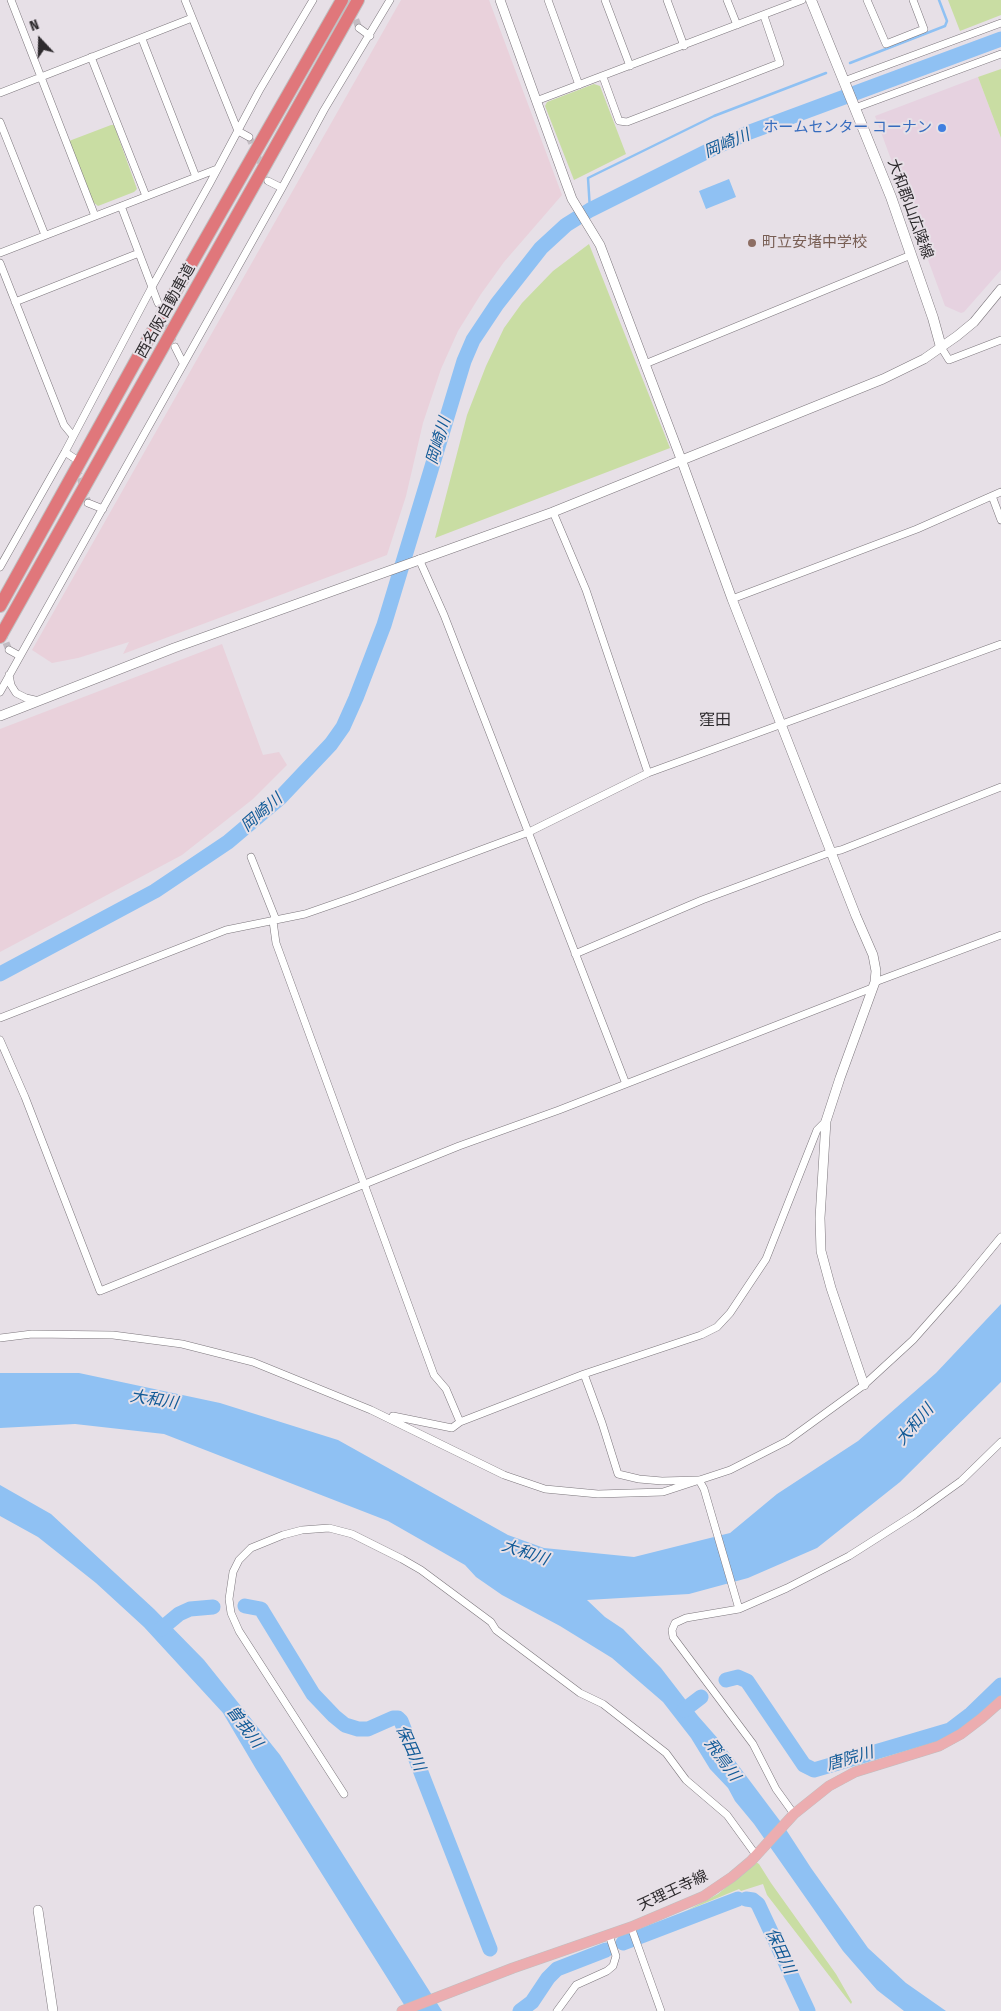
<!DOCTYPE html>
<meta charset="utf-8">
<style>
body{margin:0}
#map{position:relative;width:1001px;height:2011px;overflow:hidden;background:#e7e0e7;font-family:"Fira Sans Condensed",sans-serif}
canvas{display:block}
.north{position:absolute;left:15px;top:15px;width:50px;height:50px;-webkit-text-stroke:4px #e7e0e7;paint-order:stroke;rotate:339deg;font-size:14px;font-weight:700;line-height:20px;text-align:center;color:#2e2b2e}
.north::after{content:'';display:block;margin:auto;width:18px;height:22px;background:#2e2b2e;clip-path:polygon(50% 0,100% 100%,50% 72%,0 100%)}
</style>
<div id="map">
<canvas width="1001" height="2011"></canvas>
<div class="north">N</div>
</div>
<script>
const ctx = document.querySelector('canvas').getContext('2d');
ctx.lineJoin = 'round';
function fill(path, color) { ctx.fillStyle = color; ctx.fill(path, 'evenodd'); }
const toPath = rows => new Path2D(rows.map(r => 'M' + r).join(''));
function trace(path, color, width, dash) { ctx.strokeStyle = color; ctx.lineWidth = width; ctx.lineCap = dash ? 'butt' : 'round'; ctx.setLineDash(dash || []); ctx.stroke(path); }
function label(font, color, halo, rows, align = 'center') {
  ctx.font = font + ' "Fira Sans Condensed","Noto Sans JP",sans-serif'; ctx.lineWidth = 4; ctx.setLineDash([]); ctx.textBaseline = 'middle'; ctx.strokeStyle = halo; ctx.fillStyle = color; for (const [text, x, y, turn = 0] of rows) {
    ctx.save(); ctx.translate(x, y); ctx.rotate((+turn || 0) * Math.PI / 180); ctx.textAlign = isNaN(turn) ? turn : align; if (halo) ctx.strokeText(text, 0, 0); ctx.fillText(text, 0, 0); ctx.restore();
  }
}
fill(toPath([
 [978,77,1001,138,1001,270,964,312,961,313,945,306,875,116]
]), '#e6d2e0');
fill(toPath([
 [401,0,489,0,562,195,504,262,481,294,458,331,441,369,423,423,406,496,387,555,123,654,129,642,78,658,52,663,32,650],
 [222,644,263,755,279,752,287,765,253,799,182,855,0,952,0,729]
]), '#e9d1db');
fill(toPath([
 [948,0,1001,0,1001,15,960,31],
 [1001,69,1001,138,978,77],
 [594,84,600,86,626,154,574,180,545,106,547,102],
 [111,125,114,125,137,189,134,192,98,206,93,202,69,141],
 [589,244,670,448,435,538,467,415,486,366,504,328,522,303,553,271],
 [756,1862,759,1864,771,1883,836,1974,852,2002,851,2004,767,1895,763,1884,741,1891,739,1889,686,1911,718,1894]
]), '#c9dda3');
fill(toPath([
 [729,179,736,197,706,209,699,191],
 [1001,1304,1001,1382,900,1482,817,1548,748,1578,689,1594,587,1600,605,1617,623,1629,661,1668,698,1716,720,1741,783,1825,811,1868,868,1948,906,1983,946,2011,904,2011,877,1990,843,1951,754,1824,735,1801,728,1788,710,1769,691,1738,663,1702,612,1658,560,1626,502,1595,476,1577,465,1565,388,1521,164,1434,75,1424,0,1428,0,1373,79,1373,220,1403,338,1440,508,1535,544,1548,634,1557,730,1533,777,1494,858,1441,936,1373],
 [0,1485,51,1514,154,1609,204,1660,280,1755,442,2011,408,2011,256,1769,223,1713,144,1627,96,1583,38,1537,0,1516]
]), '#8fc1f3');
trace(toPath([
 [850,63,945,26,947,21,939,0],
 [590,210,588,178,714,116,826,73]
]), '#8fc1f3', 2.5);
trace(toPath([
 [0,974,155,891,228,842,280,798,331,744,343,727,356,698,384,625,464,361,473,340,497,304,541,248,566,225,590,210,716,147,750,132,1001,39],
 [245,1606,261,1609,313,1694,334,1716,345,1725,358,1729,368,1729,393,1718,398,1718,401,1721,490,1949],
 [161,1629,179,1614,190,1609,213,1607],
 [726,1680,738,1677,747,1681,804,1765,814,1770,950,1730,971,1714,1001,1685],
 [684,1710,701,1697],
 [746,1899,753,1900,758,1904,808,2011],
 [623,1943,738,1899],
 [520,2011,532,2002,548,1978,557,1969,606,1950]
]), '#8fc1f3', 15);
trace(toPath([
 [348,0,359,28],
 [249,137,263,169],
 [163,315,175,347],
 [77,468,88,503],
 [2,633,9,650]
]), '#c2bcc2', 7, [7, 3.5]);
const minor = toPath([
 [11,0,95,216],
 [185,0,238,131,249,137],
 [548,0,579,85],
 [605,0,630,66],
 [667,0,684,46],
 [727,0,737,25],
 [867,0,886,44,924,29,913,0],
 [359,28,370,36],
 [142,39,196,177],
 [91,57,146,196],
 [603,77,619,121,627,122,780,63,764,16],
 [844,81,1001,23],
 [0,93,192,18],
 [536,101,802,0],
 [855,108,1001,54],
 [0,122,45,235],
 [268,181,282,188],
 [121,206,158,303],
 [0,253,217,169],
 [0,263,64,425,73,436],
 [15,302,139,253],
 [175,347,183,363],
 [941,347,949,360,1001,340],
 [645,364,911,255],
 [65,452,74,458],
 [992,496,1001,520],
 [88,503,103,509],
 [553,512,586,590,648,773],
 [419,559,444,615,626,1084],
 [0,567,65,452,153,285,210,183,259,91,313,0],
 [732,599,917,529,1001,492],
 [9,650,20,656],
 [9,675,11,685,16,693,26,698,39,701],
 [0,692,282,188,324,110,390,0],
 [251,857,276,920],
 [273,921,276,943,434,1375,446,1389,460,1422],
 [575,954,702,900,831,852,841,850,1001,787],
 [875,982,1001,935],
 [0,1018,226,930,305,914,354,897,529,832,648,773,1001,644],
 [0,1040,25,1097,100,1291,459,1146,559,1110,872,988],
 [0,1338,32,1334,113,1335,182,1344,253,1362,371,1410,504,1475,545,1489,598,1494,663,1492,730,1470,787,1441,864,1385,913,1340,959,1288,1001,1237],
 [584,1374,602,1423,618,1474,639,1479,662,1481,699,1480,704,1489,739,1609],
 [393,1416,452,1428,460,1422,584,1374,701,1335,717,1327,730,1313,766,1259,817,1130,826,1121],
 [344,1794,239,1631,231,1613,229,1599,233,1572,239,1560,251,1548,283,1535,302,1530,329,1528,352,1534,402,1559,421,1570,491,1622,496,1630,580,1693,603,1704,666,1753,686,1780,727,1815,756,1855],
 [794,1814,776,1789,753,1744,673,1637,672,1630,675,1623,686,1618,739,1609,787,1588,849,1556,915,1514,961,1481,1001,1442],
 [631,1927,661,2011],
 [557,2011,576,1985,607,1971,613,1966,616,1956,609,1935]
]);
const tertiary = toPath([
 [500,0,565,180,572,199,600,245,681,459,732,599,856,916,873,955,876,971,875,982,840,1078,826,1121,820,1218,821,1251,831,1288,864,1385],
 [0,716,174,648,553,512,883,379,924,359,957,336,974,322,1001,289],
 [38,1910,53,2011]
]);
const secondary = toPath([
 [811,0,891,197,933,318,941,347]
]);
const primary = toPath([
 [402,2011,513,1968,631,1927,704,1896,732,1877,751,1861,794,1814,829,1786,855,1772,939,1746,961,1734,982,1718,1001,1701]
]);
const motorway = toPath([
 [0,606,138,357,342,0],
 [0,637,358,0]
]);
trace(minor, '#7c767c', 8);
trace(tertiary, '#7c767c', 10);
trace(secondary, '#7c767c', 11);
trace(primary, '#c0bfc0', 11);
trace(motorway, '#c0bfc0', 14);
trace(minor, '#fff', 7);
trace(tertiary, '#fff', 9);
trace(secondary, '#fff', 10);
trace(primary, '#ecadb0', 10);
trace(motorway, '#e0777b', 12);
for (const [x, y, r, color] of [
 [942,128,5,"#3f7fe0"],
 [752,243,5,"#8d6e63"]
]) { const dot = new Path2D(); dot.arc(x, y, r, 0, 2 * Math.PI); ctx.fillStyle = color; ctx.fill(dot); trace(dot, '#e7e0e7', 2); }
label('15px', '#366cbe', '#e7e0e7', [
 ["ホームセンター コーナン",932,128]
], 'right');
label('15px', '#2e2b2e', '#e7e0e7', [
 ["大和郡山広陵線",910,209,70],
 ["西名阪自動車道",166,311,-61],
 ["天理王寺線",673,1891,-25]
]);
label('15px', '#785e54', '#e7e0e7', [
 ["町立安堵中学校",762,243]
], 'left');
label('italic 16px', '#115a97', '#e7e0e7', [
 ["岡崎川",727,144,-23],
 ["岡崎川",439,441,-73],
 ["岡崎川",262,813,-41],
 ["大和川",154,1400,9],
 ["大和川",915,1425,-49],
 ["大和川",525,1553,19],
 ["曽我川",244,1727,53],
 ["保田川",410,1748,66],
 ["唐院川",850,1759,-16],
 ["飛鳥川",722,1760,54],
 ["保田川",780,1951,65]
]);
label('16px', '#2e2b2e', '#e7e0e7', [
 ["窪田",715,721]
]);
</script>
